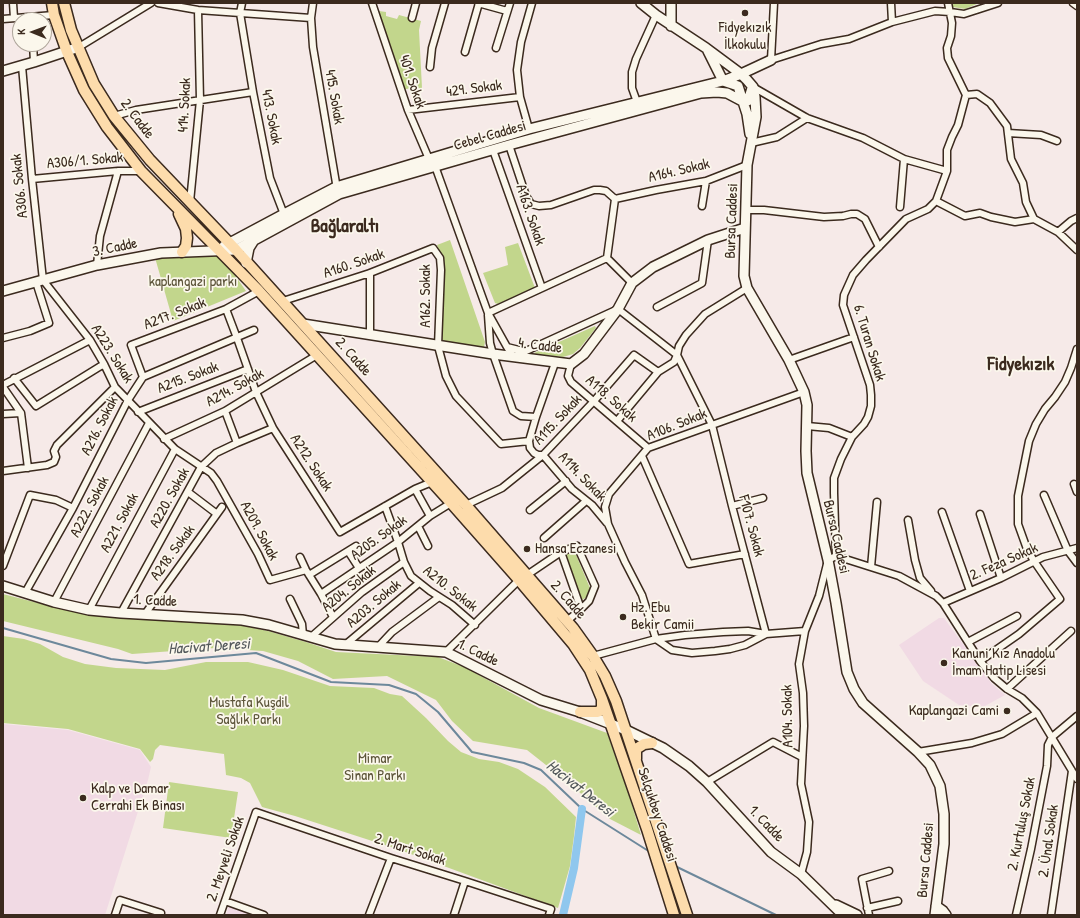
<!DOCTYPE html>
<meta charset="utf-8">
<style>
body{margin:0}
#map{position:relative;width:1080px;height:918px;overflow:hidden;background:#f6eae8;font-family:"Patrick Hand",sans-serif}
canvas{display:block}
.frame{position:absolute;inset:0;border:4px solid #3b2a1e;pointer-events:none}
.north{position:absolute;left:12px;top:12px;width:40px;height:40px;box-sizing:border-box;background:#fbf7ec;border:1px solid #aea59a;border-radius:50%;rotate:271deg;font-size:11px;font-weight:700;line-height:16px;text-align:center;color:#3b2a1e}
.north::after{content:'';display:block;margin:auto;width:14px;height:18px;background:#3b2a1e;clip-path:polygon(50% 0,100% 100%,50% 72%,0 100%)}
</style>
<div id="map">
<canvas width="1080" height="918"></canvas>
<div class="frame"></div>
<div class="north">K</div>
</div>
<script>
const ctx = document.querySelector('canvas').getContext('2d');
ctx.lineJoin = 'round';
function fill(path, color) { ctx.fillStyle = color; ctx.fill(path, 'evenodd'); }
const toPath = rows => new Path2D(rows.map(r => 'M' + r).join(''));
function trace(path, color, width, dash) { ctx.strokeStyle = color; ctx.lineWidth = width; ctx.lineCap = dash ? 'butt' : 'round'; ctx.setLineDash(dash || []); ctx.stroke(path); }
function label(font, color, halo, rows, align = 'center') {
  ctx.font = font + ' "Patrick Hand",sans-serif'; ctx.lineWidth = 3.5; ctx.setLineDash([]); ctx.textBaseline = 'middle'; ctx.strokeStyle = halo; ctx.fillStyle = color; for (const [text, x, y, turn = 0] of rows) {
    ctx.save(); ctx.translate(x, y); ctx.rotate((+turn || 0) * Math.PI / 180); ctx.textAlign = isNaN(turn) ? turn : align; if (halo) ctx.strokeText(text, 0, 0); ctx.fillText(text, 0, 0); ctx.restore();
  }
}
fill(toPath([
 [939,618,944,618,992,684,1005,695,983,707,959,705,923,681,899,645],
 [3,724,68,730,140,750,151,767,148,780,105,915,3,915],
 [229,906,257,915,226,915]
]), '#f1dae4');
fill(toPath([
 [952,3,979,3,965,9,953,7],
 [379,11,386,12,386,16,397,19,399,15,421,21,419,30,422,88,405,89,377,13],
 [450,240,485,342,484,347,481,349,446,343,442,339,444,278,442,257,437,245],
 [518,243,535,288,498,304,495,303,483,273,508,265,505,247],
 [218,251,246,291,173,321,154,254],
 [595,326,596,328,580,348,573,354,563,357,535,354,534,353],
 [574,550,590,588,587,597,582,600,565,554],
 [3,594,65,610,133,618,239,625,268,631,306,642,336,652,438,657,464,667,539,708,607,733,627,789,641,835,610,819,570,784,527,750,473,741,452,721,436,700,387,676,333,679,298,661,263,651,215,648,132,654,118,649,3,621],
 [3,636,24,639,40,644,63,657,85,664,116,668,165,670,206,662,248,662,283,670,330,686,374,688,390,694,402,696,426,718,448,741,461,752,479,759,499,762,518,769,545,787,576,817,574,836,570,866,558,908,400,850,295,816,262,807,250,783,241,778,226,775,224,754,160,745,155,750,153,759,150,762,140,749,68,729,3,723],
 [169,782,238,792,231,838,163,828]
]), '#c2d68c');
trace(toPath([
 [3,628,111,659,146,663,256,653,331,682,389,685,416,694,438,712,472,752,524,763,541,770,582,809,650,852],
 [675,866,776,915]
]), '#6d889b', 2);
trace(toPath([
 [563,915,574,868,582,809]
]), '#8fc7ee', 8);
const street = toPath([
 [13,3,14,18],
 [158,3,198,10,311,18],
 [242,3,240,13,253,92,270,178,285,217],
 [313,3,311,18,313,47,337,189],
 [372,3,408,110,429,159,435,166,488,313,507,347,523,351],
 [478,3,507,11],
 [774,3,771,60,821,44,849,39,892,22,935,11,950,12,964,14,998,3],
 [891,3,892,22],
 [1073,3,1077,6],
 [412,18,416,3],
 [3,19,54,15],
 [33,44,34,62],
 [79,47,151,3],
 [496,48,510,3],
 [465,52,479,3],
 [22,66,32,179,43,280,90,340,104,364,115,387,175,449,211,473,217,481,258,554,270,580,306,570],
 [430,67,432,48,445,3],
 [753,87,807,118,863,138,904,159,947,171],
 [966,95,977,94,990,103,1007,126,1011,159,1023,183,1026,202,1034,219],
 [637,102,632,88,632,72,636,59,656,15],
 [408,110,520,97],
 [114,116,136,110,253,92],
 [529,129,520,97,517,70,521,42,532,3],
 [1008,133,1041,135,1057,141],
 [751,143,777,137,807,118],
 [509,145,526,196,531,204,539,206,551,205,594,190,600,190,606,191,615,199],
 [493,150,542,288],
 [32,179,118,171,141,171],
 [615,199,656,190,706,181,747,165],
 [615,199,607,258,632,283],
 [936,201,965,216,980,213,991,217,1015,222,1034,219,1058,232,1077,250],
 [190,202,200,100,198,10],
 [702,206,706,181],
 [900,207,904,159],
 [746,210,764,210,824,217,843,216,851,214,857,214,865,219,879,247],
 [1058,232,1071,221,1077,218],
 [97,265,100,236,118,171],
 [370,273,370,334],
 [283,301,370,273,433,248,440,258,441,270,438,346,446,376,456,396,501,444,529,441],
 [657,307,702,283,708,240],
 [226,309,237,338,256,392,273,428,340,532,415,489,432,482],
 [488,313,607,258],
 [488,315,490,343,493,354,513,411,521,416,536,417],
 [3,338,30,331,49,323,36,282],
 [507,347,513,357,618,309,677,355,712,425,732,506,766,634,748,631,723,632,685,635,656,639,642,595,625,562,608,524,605,507,609,494,648,448,712,425,804,392],
 [789,360,854,337],
 [555,363,536,417,529,441,530,448,534,453,538,455,543,455,572,489,592,505,607,523],
 [571,364,568,376,571,382,648,448],
 [143,377,131,345,226,309,259,291],
 [14,378,36,406,104,364],
 [3,385,90,340],
 [3,387,21,413,28,468],
 [225,411,237,443],
 [138,412,248,369],
 [3,414,21,413],
 [617,421,658,372,674,362,677,355,679,346,686,335,705,314,747,288],
 [807,426,829,428,852,437],
 [164,439,225,411,317,355],
 [642,456,689,564,745,554],
 [3,471,47,465,54,462,56,457,54,451,57,445,115,387],
 [1074,484,1077,492],
 [415,489,430,516],
 [188,492,217,514],
 [1044,495,1068,551,1077,563],
 [466,505,502,488,543,455,594,401,634,355,658,372],
 [385,506,398,542,404,562,411,576,430,591,452,605,475,625],
 [732,506,763,498],
 [530,510,566,481],
 [942,512,970,591],
 [980,514,1001,578],
 [908,520,915,560,920,578,931,591],
 [418,526,428,546],
 [544,538,586,501],
 [348,551,359,568],
 [561,552,581,609,567,621],
 [836,556,834,493,834,478,841,459,852,437,864,424,868,417,871,406,871,395,870,385,843,305,844,295,853,275,866,260,906,219,928,209,936,201,943,182,947,171,947,150,952,137,958,125,966,95,948,58,947,48,951,36,952,23,948,3],
 [300,557,306,570,321,594,333,617],
 [3,566,30,495,56,500,73,508],
 [871,567,877,502],
 [309,575,356,546],
 [527,575,561,552,577,546,595,586,589,601,581,609],
 [25,593,73,508,128,400,143,377,254,330],
 [321,594,398,542,430,516,451,503],
 [290,599,302,624,303,635],
 [54,602,149,423],
 [943,603,1001,578,1043,557,1077,548],
 [89,610,175,449],
 [121,613,201,467,216,453,237,443,273,428],
 [145,614,222,507],
 [311,637,362,592,404,562],
 [968,642,1017,616],
 [345,645,419,583],
 [378,647,392,632,439,597],
 [446,652,519,580],
 [593,656,656,639,672,650,692,653,715,651,730,649,745,645,766,634,805,631],
 [980,661,1019,634,1060,599,1034,561,1027,549,1018,524,1018,496,1029,441,1036,424,1045,409,1055,397,1065,382,1071,368,1077,349],
 [1007,689,1071,631],
 [918,752,972,743,1002,734,1037,713],
 [707,782,773,742,802,757],
 [801,874,807,852,809,822,801,784,804,726,803,693,799,664,805,631,819,596,828,560,836,556,899,576,936,596,943,603,980,661,994,678,1007,689,1022,698,1037,713,1077,779],
 [225,901,264,915],
 [867,908,898,901],
 [115,915,120,900,161,913],
 [220,915,256,812,391,858,465,881,551,909,549,915],
 [369,915,391,858],
 [454,915,465,881],
 [869,915,862,879,889,871],
 [1016,915,1031,849,1047,766,1048,745,1052,737,1077,716],
 [1051,915,1072,771]
]);
const secondary = toPath([
 [641,3,656,15,706,48,741,74,747,80,753,87,755,97,756,117,747,165,744,276,747,288,789,360,804,392,807,405,806,451,807,473,828,560,836,603,847,672,854,689,863,703,918,752,930,765,940,786,944,814,944,844,935,915],
 [671,3,671,26],
 [708,51,723,81,738,86,747,114,750,134],
 [3,71,34,62,79,47],
 [224,246,284,214,336,187,529,129,723,81,741,74,771,60],
 [246,263,249,248,254,240],
 [3,291,97,265,161,253,236,250,339,194,509,145,701,93,717,92,727,93,744,102,748,101,752,88],
 [303,324,493,354,571,364,584,354,618,309,632,283,653,267,708,240,745,228],
 [3,586,54,602,89,610,121,613,242,620,269,625,335,644,446,652,541,700,580,712,626,730,663,748,689,766,707,782,771,852,801,874,843,915],
 [836,905,857,915],
 [936,906,943,911,946,915]
]);
const primary = toPath([
 [52,3,54,15,67,52,84,90,107,127,141,171,259,291,317,355,451,503,519,580,573,644,590,670,602,699,647,829,674,915],
 [64,3,71,30,94,84,114,116,150,160,236,250,466,505,573,628,593,656,605,676,616,701,687,915],
 [179,214,186,229,187,238,186,246,182,252],
 [580,712,597,712,600,711,602,707,602,699],
 [636,759,636,749,644,744,652,743]
]);
trace(street, '#3b2a1e', 9);
trace(secondary, '#3b2a1e', 12);
trace(primary, '#3b2a1e', 13);
trace(street, '#fbf7ec', 6);
trace(secondary, '#fbf7ec', 9);
trace(primary, '#fddcac', 10);
for (const [x, y, r, color] of [
 [745,13,4,"#3b2a1e"],
 [527,549,4,"#3b2a1e"],
 [623,617,4,"#3b2a1e"],
 [944,663,4,"#3b2a1e"],
 [1007,711,4,"#3b2a1e"],
 [83,798,4,"#3b2a1e"]
]) { const dot = new Path2D(); dot.arc(x, y, r, 0, 2 * Math.PI); ctx.fillStyle = color; ctx.fill(dot); trace(dot, '#fbf7ec', 1.5); }
label('15px', '#3b2a1e', '#fbf7ec', [
 ["Fidyekızık",745,28,"center"],
 ["İlkokulu",745,45,"center"],
 ["Hansa Eczanesi",535,549],
 ["Hz. Ebu",631,608],
 ["Bekir Camii",631,625],
 ["Kanuni Kız Anadolu",952,654],
 ["İmam Hatip Lisesi",952,671],
 ["Kaplangazi Cami",999,711,"right"],
 ["Kalp ve Damar",91,789],
 ["Cerrahi Ek Binası",91,806]
], 'left');
label('15px', '#3b2a1e', '#fbf7ec', [
 ["401. Sokak",412,82,71],
 ["429. Sokak",474,89,-7],
 ["415. Sokak",334,97,80],
 ["414. Sokak",185,105,-87],
 ["413. Sokak",271,117,79],
 ["2. Cadde",137,119,53],
 ["Cebel Caddesi",490,136,-16],
 ["A306/1. Sokak",85,161,-5],
 ["A164. Sokak",679,171,-13],
 ["A306. Sokak",20,186,-96],
 ["A163. Sokak",530,215,71],
 ["Bursa Caddesi",732,221,-88],
 ["3. Cadde",115,248,-12],
 ["A160. Sokak",354,264,-19],
 ["A162. Sokak",426,296,-90],
 ["A217. Sokak",175,314,-21],
 ["6. Turan Sokak",869,343,73],
 ["4. Cadde",540,346,7],
 ["A223. Sokak",112,354,58],
 ["2. Cadde",353,357,48],
 ["A215. Sokak",188,378,-21],
 ["A214. Sokak",235,388,-29],
 ["A118. Sokak",611,399,41],
 ["A115. Sokak",558,420,-47],
 ["A106. Sokak",677,425,-22],
 ["A216. Sokak",100,426,-63],
 ["A212. Sokak",311,463,57],
 ["A114. Sokak",582,477,46],
 ["A220. Sokak",170,498,-61],
 ["A222. Sokak",90,507,-62],
 ["A221. Sokak",120,523,-62],
 ["F107. Sokak",751,526,75],
 ["A209. Sokak",259,531,62],
 ["Bursa Caddesi",836,537,77],
 ["A205. Sokak",379,538,-36],
 ["A218. Sokak",173,553,-54],
 ["2. Feza Sokak",1004,562,-24],
 ["A204. Sokak",349,589,-39],
 ["A210. Sokak",450,589,38],
 ["2. Cadde",568,600,49],
 ["1. Cadde",155,601,3],
 ["A203. Sokak",374,604,-40],
 ["1. Cadde",478,653,26],
 ["A104. Sokak",788,716,-91],
 ["Selçukbey Caddesi",657,815,72],
 ["1. Cadde",766,824,46],
 ["2. Kurtuluş Sokak",1022,824,-79],
 ["2. Ünal Sokak",1049,841,-82],
 ["2. Mart Sokak",410,850,18],
 ["2. Meyveli Sokak",226,859,-71],
 ["Bursa Caddesi",926,860,-85]
]);
label('15px', '#5d553a', '#fbf7ec', [
 ["kaplangazi parkı",193,282],
 ["Mustafa Kuşdil",249,703],
 ["Sağlık Parkı",249,720],
 ["Mimar",375,759],
 ["Sinan Parkı",375,776]
]);
label('italic 16px', '#54595c', '#fbf7ec', [
 ["Hacivat Deresi",209,647,-4],
 ["Hacivat Deresi",580,789,38]
]);
label('bold 19px', '#3b2a1e', '#fbf7ec', [
 ["Bağlaraltı",345,227],
 ["Fidyekızık",1021,365]
]);
</script>
